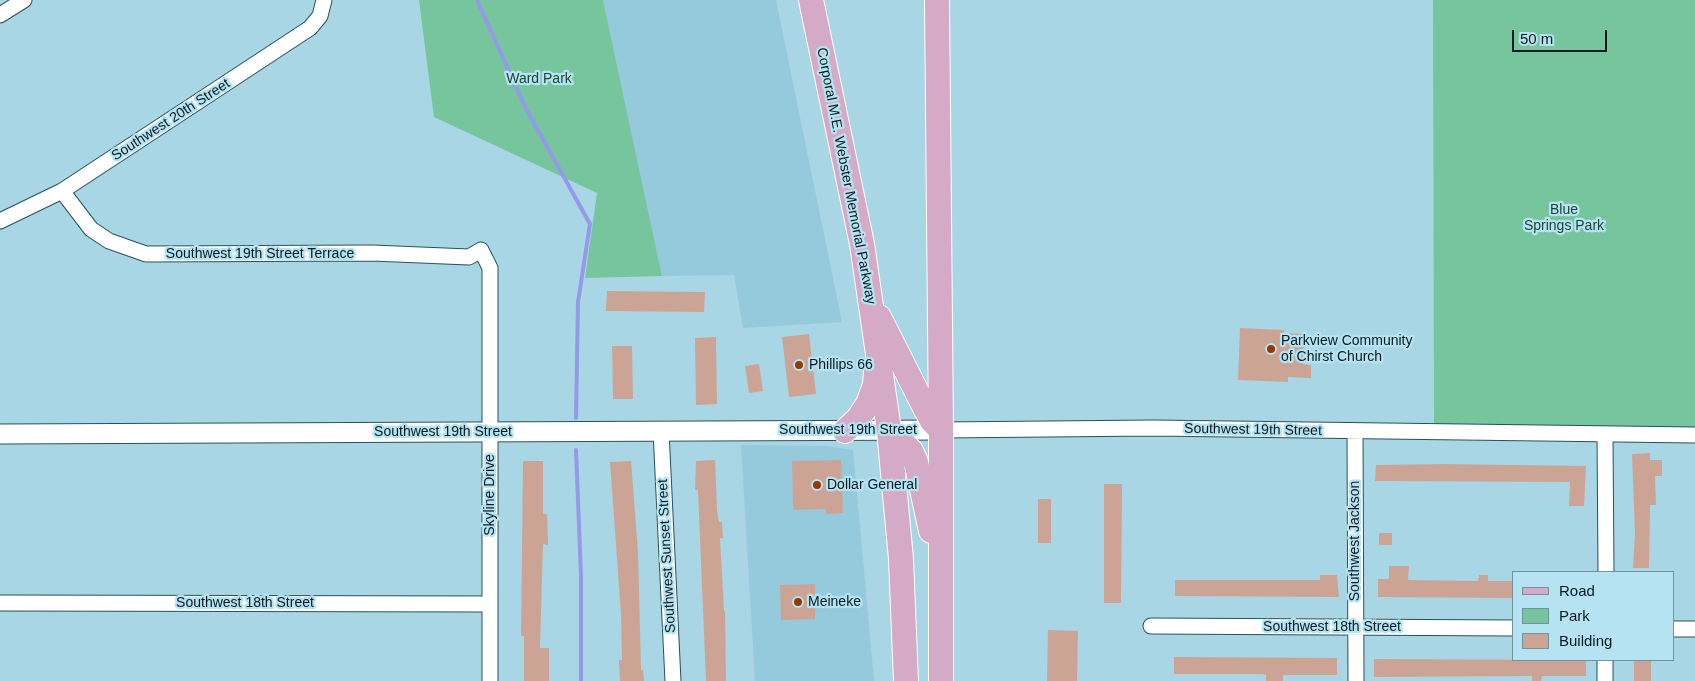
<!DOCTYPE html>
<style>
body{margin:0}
#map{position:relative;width:1695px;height:681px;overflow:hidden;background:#a9d6e5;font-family:Helvetica,sans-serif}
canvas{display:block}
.legend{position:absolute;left:1512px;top:571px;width:162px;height:90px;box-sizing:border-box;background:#b5e3f2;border:1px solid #70939e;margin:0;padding:6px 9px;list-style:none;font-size:15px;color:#081a20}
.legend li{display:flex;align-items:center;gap:10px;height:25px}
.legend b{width:25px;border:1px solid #70939e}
.scale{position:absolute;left:1512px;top:30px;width:95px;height:22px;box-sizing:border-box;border:2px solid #081a20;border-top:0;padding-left:6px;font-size:15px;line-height:18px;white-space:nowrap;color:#081a20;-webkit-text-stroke:4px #b5e3f2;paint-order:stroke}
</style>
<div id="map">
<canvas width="1695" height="681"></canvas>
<ul class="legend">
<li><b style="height:6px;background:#d5aac7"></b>Road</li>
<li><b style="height:14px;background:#77c59d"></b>Park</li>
<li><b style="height:14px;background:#cca496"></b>Building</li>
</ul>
<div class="scale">50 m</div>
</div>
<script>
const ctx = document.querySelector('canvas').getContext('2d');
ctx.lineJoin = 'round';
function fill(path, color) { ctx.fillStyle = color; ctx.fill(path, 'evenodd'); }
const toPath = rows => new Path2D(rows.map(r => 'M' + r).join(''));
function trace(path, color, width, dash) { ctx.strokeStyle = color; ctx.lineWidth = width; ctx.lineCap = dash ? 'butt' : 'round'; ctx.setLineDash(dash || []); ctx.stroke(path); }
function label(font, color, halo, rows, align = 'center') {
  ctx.font = font + ' Helvetica,sans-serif'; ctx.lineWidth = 4.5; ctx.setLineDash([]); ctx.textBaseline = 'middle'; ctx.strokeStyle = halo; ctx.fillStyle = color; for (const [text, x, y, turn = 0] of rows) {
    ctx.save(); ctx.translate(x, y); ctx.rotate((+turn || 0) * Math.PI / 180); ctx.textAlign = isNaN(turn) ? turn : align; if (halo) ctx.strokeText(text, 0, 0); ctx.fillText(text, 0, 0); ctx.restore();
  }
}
fill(toPath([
 [603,0,776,0,842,322,743,328,734,275,662,276],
 [741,445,827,446,853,450,874,681,755,681]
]), '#95cadc');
fill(toPath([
 [419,0,603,0,662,276,585,278,597,193,434,117],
 [1433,0,1695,0,1695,436,1434,431]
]), '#77c59d');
trace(toPath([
 [477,0,525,107,590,224,578,302,576,418],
 [576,450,581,576,581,681]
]), '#9599e9', 4);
fill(toPath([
 [607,291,705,292,704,312,606,311],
 [1240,328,1284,330,1284,333,1304,334,1303,364,1311,365,1311,378,1288,377,1288,382,1238,380],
 [809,334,816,394,789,397,782,337],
 [716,337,717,404,696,405,695,338],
 [612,346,632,346,633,399,613,399],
 [759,364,763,391,749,393,745,366],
 [1650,453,1650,460,1662,460,1662,476,1655,476,1656,505,1650,505,1649,568,1633,568,1635,534,1632,454],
 [715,460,717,510,719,522,722,522,723,538,720,538,724,611,725,611,726,681,706,681,698,490,695,490,696,461],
 [841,460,843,513,826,514,826,509,793,510,792,461],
 [523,461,543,461,543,514,547,514,548,545,543,544,540,648,549,648,549,681,524,681,524,636,521,636],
 [631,461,638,552,641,670,643,670,644,681,620,681,619,660,622,660,621,614,610,462],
 [1443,464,1586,466,1584,506,1569,506,1570,482,1375,481,1376,465],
 [1104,484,1122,484,1121,603,1104,603],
 [1038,499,1051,499,1051,543,1038,543],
 [1379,533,1392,533,1392,545,1379,545],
 [1389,566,1409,566,1408,580,1478,581,1479,575,1488,575,1488,581,1514,581,1514,598,1378,597,1378,579,1389,579],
 [1320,575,1337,575,1339,597,1175,596,1175,580,1320,580],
 [815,584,815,619,781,620,780,585],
 [1048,630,1078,631,1077,681,1047,681],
 [1174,657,1337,658,1337,675,1283,675,1283,681,1266,681,1266,675,1262,674,1174,674],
 [1374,659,1586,660,1586,676,1542,676,1541,681,1532,681,1532,676,1374,677],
 [1634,660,1651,660,1651,681,1634,681]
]), '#cca496');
const minor = toPath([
 [0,15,24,0],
 [62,191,91,229,109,241,146,254,372,253,469,257,481,250,490,268,490,681],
 [0,221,62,191,310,28,320,16,324,0],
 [941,430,1153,428,1695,435],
 [661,431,673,681],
 [1355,431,1356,681],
 [1605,435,1606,572],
 [0,603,490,604],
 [1151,626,1514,628],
 [1674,629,1695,629],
 [1605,681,1605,660]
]);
const tertiary = toPath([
 [0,434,941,430]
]);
const primary = toPath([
 [811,0,862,244,889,430,901,559,906,681],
 [937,0,941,430,941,681],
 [879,317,925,408,932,421,941,430],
 [889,430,911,451,916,462,931,531],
 [845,431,858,419,868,404,875,385,876,371]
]);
trace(minor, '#27515e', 17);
trace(tertiary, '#27515e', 21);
trace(primary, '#fff', 26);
trace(minor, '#fff', 15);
trace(tertiary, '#fff', 19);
trace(primary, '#d5aac7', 24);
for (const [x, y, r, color] of [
 [1271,349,5,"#9b3605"],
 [799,365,5,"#9b3605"],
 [817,485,5,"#9b3605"],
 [798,602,5,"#9b3605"]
]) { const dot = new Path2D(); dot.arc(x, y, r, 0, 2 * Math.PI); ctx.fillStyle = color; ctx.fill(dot); trace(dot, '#b5e3f2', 2); }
label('14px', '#1c4531', '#b5e3f2', [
 ["Ward Park",539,79],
 ["Blue",1564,210],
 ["Springs Park",1564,226]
]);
label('14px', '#081a20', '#b5e3f2', [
 ["Southwest 20th Street",171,120,-33],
 ["Corporal M.E. Webster Memorial Parkway",846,176,79],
 ["Southwest 19th Street Terrace",260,254],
 ["Southwest 19th Street",848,430],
 ["Southwest 19th Street",1253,430,1],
 ["Southwest 19th Street",443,432],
 ["Skyline Drive",490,495,-90],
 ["Southwest Jackson",1355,541,-90],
 ["Southwest Sunset Street",667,556,-93],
 ["Southwest 18th Street",245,603],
 ["Southwest 18th Street",1332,627]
]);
label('14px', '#081a20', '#b5e3f2', [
 ["Parkview Community",1281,341],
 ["of Chirst Church",1281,357],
 ["Phillips 66",809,365],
 ["Dollar General",827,485],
 ["Meineke",808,602]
], 'left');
</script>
